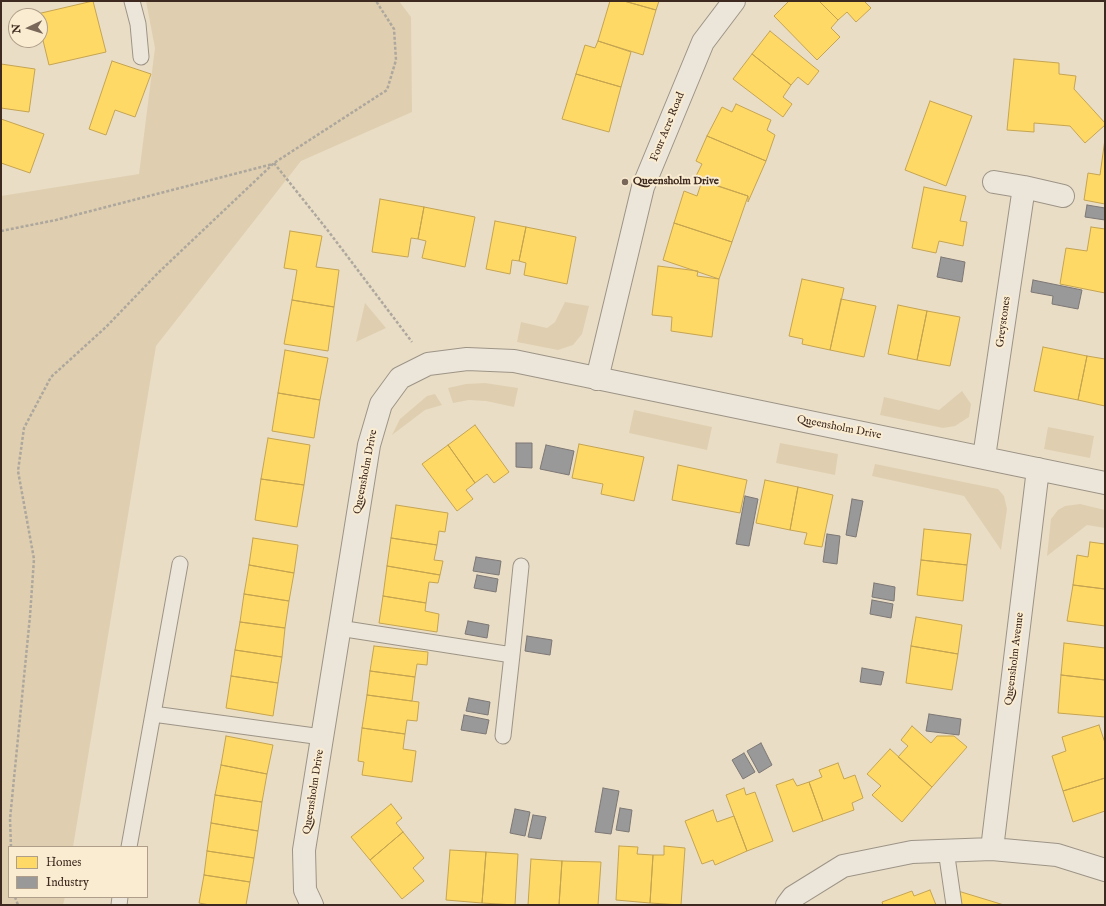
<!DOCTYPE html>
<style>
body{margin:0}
#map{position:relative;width:1106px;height:906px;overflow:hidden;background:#e9ddc6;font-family:"IM FELL English",serif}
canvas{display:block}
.frame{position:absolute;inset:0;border:2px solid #3d291f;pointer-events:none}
.legend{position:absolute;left:8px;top:846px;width:140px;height:52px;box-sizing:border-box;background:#faecd1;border:1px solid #ae9e8a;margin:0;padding:5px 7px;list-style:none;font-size:12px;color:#3d291f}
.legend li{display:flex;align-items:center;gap:8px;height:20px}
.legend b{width:20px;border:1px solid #ae9e8a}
.north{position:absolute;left:8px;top:8px;width:40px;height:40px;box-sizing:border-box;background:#faecd1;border:1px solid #ae9e8a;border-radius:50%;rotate:266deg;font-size:11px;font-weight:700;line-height:16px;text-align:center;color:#3d291f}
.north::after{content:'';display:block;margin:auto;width:14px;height:18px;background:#796859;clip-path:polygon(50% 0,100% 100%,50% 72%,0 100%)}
</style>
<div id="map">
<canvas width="1106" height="906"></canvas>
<div class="frame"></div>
<ul class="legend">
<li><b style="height:11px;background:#ffd966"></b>Homes</li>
<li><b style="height:11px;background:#999"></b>Industry</li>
</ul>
<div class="north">N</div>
</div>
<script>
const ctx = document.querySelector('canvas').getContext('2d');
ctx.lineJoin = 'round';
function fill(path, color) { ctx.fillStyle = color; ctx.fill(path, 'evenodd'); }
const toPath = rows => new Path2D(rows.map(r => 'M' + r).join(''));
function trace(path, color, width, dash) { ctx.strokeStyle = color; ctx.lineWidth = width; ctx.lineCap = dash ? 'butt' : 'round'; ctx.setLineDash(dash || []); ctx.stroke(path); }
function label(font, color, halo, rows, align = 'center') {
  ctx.font = font + ' "IM FELL English",serif'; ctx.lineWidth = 4; ctx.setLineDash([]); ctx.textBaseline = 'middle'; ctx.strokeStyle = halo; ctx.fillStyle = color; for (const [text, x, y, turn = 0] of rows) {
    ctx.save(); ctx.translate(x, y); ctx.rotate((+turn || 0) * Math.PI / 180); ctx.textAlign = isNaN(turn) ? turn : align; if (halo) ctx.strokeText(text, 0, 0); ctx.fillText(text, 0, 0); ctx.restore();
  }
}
fill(toPath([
 [146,1,399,1,411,17,412,112,301,161,156,346,73,847,9,847,9,897,65,897,63,905,1,905,1,196,139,174,155,48],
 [565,302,589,306,582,334,573,345,558,350,517,342,521,322,547,328,555,322],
 [365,303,386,328,356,342],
 [485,383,518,388,514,407,486,401,469,400,453,403,448,388,466,384],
 [962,391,971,404,969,417,955,426,943,428,880,415,884,397,939,410],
 [435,394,442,405,425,410,392,435,400,419,427,396],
 [634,410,712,427,707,450,629,433],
 [1048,427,1094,436,1090,458,1044,449],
 [780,443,838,454,835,475,776,463],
 [875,464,998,489,1004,496,1007,509,1001,550,964,496,872,476],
 [1080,504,1105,510,1105,528,1087,525,1047,556,1051,519,1058,510,1065,506]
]), '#dfcfb0');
const homes = toPath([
 [93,1,106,52,49,65,40,28,40,16,37,16,37,14,93,1],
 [610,1,624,1,656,10,643,55,598,41,610,1],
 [624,1,659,1,656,10,624,1],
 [789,1,819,1,838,20,831,28,840,37,817,60,774,16,789,1],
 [819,1,864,1,871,8,856,22,847,12,838,20,819,1],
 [770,31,819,71,808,85,798,77,791,85,752,54,770,31],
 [598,41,631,52,621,87,576,74,585,45,595,48,598,41],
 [752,54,791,85,783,97,792,104,783,117,733,79,752,54],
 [1014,59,1059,63,1059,74,1076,76,1074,89,1105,123,1105,125,1085,143,1070,126,1034,123,1034,132,1007,130,1014,59],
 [112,61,151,74,135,117,115,110,106,135,89,129,112,61],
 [1,64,35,69,29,112,1,108,1,64],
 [576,74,621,87,609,132,562,119,576,74],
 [930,101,972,116,946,186,905,170,930,101],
 [736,104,771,120,767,130,775,135,766,161,707,136,722,107,732,112,736,104],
 [1,119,44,134,30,173,1,163,1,119],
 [707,136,766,161,748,202,748,196,695,178,702,164,696,161,707,136],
 [1105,139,1105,204,1084,200,1088,173,1100,175,1105,139],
 [702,181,748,196,732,242,674,223,684,191,697,196,702,181],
 [924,187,966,196,960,221,967,222,963,246,939,241,936,253,912,248,924,187],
 [380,199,424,207,418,239,411,238,408,257,372,252,380,199],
 [424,207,475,217,465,267,422,258,426,241,418,239,424,207],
 [495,221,526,227,519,261,512,260,510,274,486,269,495,221],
 [674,223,732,242,719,279,663,260,674,223],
 [526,227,576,237,567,284,524,275,526,263,519,261,526,227],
 [1091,227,1105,229,1105,293,1060,284,1066,248,1087,251,1091,227],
 [290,231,322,236,316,267,339,270,334,307,292,300,297,270,284,268,290,231],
 [658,266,698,271,697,276,719,279,712,337,671,331,672,317,652,315,658,266],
 [802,279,844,288,830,350,802,344,803,339,789,336,802,279],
 [841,299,876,306,864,357,830,350,841,299],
 [292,300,334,307,328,351,284,344,292,300],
 [898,305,927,311,917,360,888,354,898,305],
 [927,311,960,317,950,366,917,360,927,311],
 [1043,347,1087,356,1078,400,1034,391,1043,347],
 [285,350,328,358,320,400,278,393,285,350],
 [1087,356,1105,359,1105,406,1078,400,1087,356],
 [278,393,320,400,314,438,272,431,278,393],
 [475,425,509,472,494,483,487,474,475,483,448,445,475,425],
 [268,438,310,445,304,485,261,479,268,438],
 [579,444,644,457,634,501,601,494,603,484,572,478,579,444],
 [448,445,475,483,466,490,473,499,457,511,422,464,448,445],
 [678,465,747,480,740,513,672,500,678,465],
 [261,479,304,485,297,527,255,520,261,479],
 [765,480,798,487,790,530,756,523,765,480],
 [798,487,833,495,822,547,804,544,807,533,790,530,798,487],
 [396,505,448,513,445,532,439,531,437,545,391,538,396,505],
 [924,529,971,534,967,565,921,560,924,529],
 [253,538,298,545,294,573,249,565,253,538],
 [391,538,437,545,434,560,443,561,440,575,387,566,391,538],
 [1090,542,1105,544,1105,589,1073,585,1077,555,1088,557,1090,542],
 [921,560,967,565,963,601,917,595,921,560],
 [249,565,294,573,289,601,244,594,249,565],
 [387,566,440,575,438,583,429,582,426,603,383,596,387,566],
 [1073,585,1105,589,1105,626,1067,621,1073,585],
 [244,594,289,601,285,628,240,622,244,594],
 [383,596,426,603,425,611,439,614,437,632,379,623,383,596],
 [916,617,962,625,958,654,911,646,916,617],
 [240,622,285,628,282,657,235,650,240,622],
 [1064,643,1105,648,1105,680,1061,675,1064,643],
 [374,646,428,652,427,665,417,664,415,677,370,671,374,646],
 [911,646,958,654,952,690,906,683,911,646],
 [235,650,282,657,278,683,231,676,235,650],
 [370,671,415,677,412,701,367,695,370,671],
 [1061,675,1105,680,1105,717,1058,713,1061,675],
 [231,676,278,683,273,716,226,708,231,676],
 [367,695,419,702,417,721,407,720,405,734,362,728,367,695],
 [1099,725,1105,743,1105,778,1063,791,1052,756,1066,751,1062,737,1099,725],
 [912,726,931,743,937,736,954,736,967,747,932,787,898,757,908,746,901,740,912,726],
 [362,728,405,734,403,749,416,751,412,782,362,775,364,762,358,761,362,728],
 [226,736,273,745,267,774,221,765,226,736],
 [890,749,932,787,902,822,872,795,881,786,867,774,890,749],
 [838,763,844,779,855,775,863,798,852,803,854,810,823,821,809,782,822,777,819,770,838,763],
 [221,765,267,774,262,802,215,795,221,765],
 [1105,778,1105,811,1073,822,1063,791,1105,778],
 [793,779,797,786,809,782,823,821,793,832,776,785,793,779],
 [744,788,746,795,755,792,773,841,747,851,726,795,744,788],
 [215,795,262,802,258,831,211,823,215,795],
 [391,804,402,818,396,823,403,832,370,860,351,837,391,804],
 [713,810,717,822,734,816,747,851,715,865,713,860,702,864,685,821,713,810],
 [211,823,258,831,254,858,207,851,211,823],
 [403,832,424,858,413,868,424,881,402,899,370,860,403,832],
 [619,846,638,847,637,854,653,855,650,903,616,900,619,846],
 [664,846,685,848,681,905,650,903,653,855,664,855,664,846],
 [450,850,486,852,482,903,446,900,450,850],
 [207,851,254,858,250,882,204,875,207,851],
 [486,852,518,854,515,905,482,903,486,852],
 [531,859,562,861,559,905,528,905,531,859],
 [562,861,601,862,598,905,559,905,562,861],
 [204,875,250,882,246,905,210,905,199,903,204,875],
 [930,890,936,905,883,905,882,902,912,891,914,896,930,890],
 [958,891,1004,905,959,905,958,891]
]);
fill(homes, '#ffd966');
trace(homes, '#c5a451', 1);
const industry = toPath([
 [1087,205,1105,208,1105,220,1085,217,1087,205],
 [941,257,965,262,962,282,937,277,941,257],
 [1033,280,1082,290,1078,309,1052,304,1053,296,1031,292,1033,280],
 [516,443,532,443,532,468,516,467,516,443],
 [546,445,574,451,569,475,540,469,546,445],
 [745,496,758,499,749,546,736,544,745,496],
 [852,499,863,501,856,537,846,535,852,499],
 [827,534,840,536,837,564,823,562,827,534],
 [476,557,501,561,499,575,473,571,476,557],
 [477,575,498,579,496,592,474,588,477,575],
 [874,583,895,587,894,601,872,597,874,583],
 [872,600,893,604,891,618,870,614,872,600],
 [468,621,489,625,487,638,465,634,468,621],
 [527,636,552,640,550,655,525,651,527,636],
 [862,668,884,672,881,685,860,682,862,668],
 [469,698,490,702,488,715,466,711,469,698],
 [929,714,961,719,959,735,926,731,929,714],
 [464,715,489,720,486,734,461,730,464,715],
 [761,743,772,765,759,773,747,751,761,743],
 [744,753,755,772,743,779,732,760,744,753],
 [603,788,619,791,611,834,595,832,603,788],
 [620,808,632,810,629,832,616,830,620,808],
 [515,809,530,812,525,836,510,833,515,809],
 [533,815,546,817,541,839,528,837,533,815]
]);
fill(industry, '#999');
trace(industry, '#7d7774', 1);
const lane = toPath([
 [132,1,138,24,141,57],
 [339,628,512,655,521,566],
 [153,714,322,737],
 [503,736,512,655],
 [129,847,180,564],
 [946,850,954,905],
 [119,905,120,897]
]);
const street = toPath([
 [1024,187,1063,196],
 [597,379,643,187,703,42,734,1],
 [984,457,1024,187,994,182],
 [992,849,1038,469],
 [312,905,305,890,304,850,369,445,381,404,400,378,428,364,467,359,514,361,1105,483],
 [787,905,793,897,843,866,912,852,992,849,1057,855,1105,870]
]);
trace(lane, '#9d9486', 17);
trace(street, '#9d9486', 24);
trace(toPath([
 [274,163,329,232,412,342],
 [1,231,56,220,273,164],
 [11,847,10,819,30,616,34,559,18,471,24,428,51,377,106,327,159,272,274,163,387,90,396,60,394,29,376,1],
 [15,897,18,905]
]), '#ada79d', 2.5, [3, 2]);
trace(lane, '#ece6da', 15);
trace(street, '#ece6da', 22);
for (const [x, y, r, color] of [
 [625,182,4,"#796859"]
]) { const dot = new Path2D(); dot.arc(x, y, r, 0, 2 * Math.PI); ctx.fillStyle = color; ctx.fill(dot); trace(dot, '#faecd1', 1.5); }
label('11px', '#3d291f', '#faecd1', [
 ["Four Acre Road",668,127,-68],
 ["Greystones",1004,322,-82],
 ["Queensholm Drive",839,428,11],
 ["Queensholm Drive",366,472,-79],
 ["Queensholm Avenue",1015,659,-83],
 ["Queensholm Drive",314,792,-81]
]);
label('bold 11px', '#3d291f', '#faecd1', [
 ["Queensholm Drive",633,182]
], 'left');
</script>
